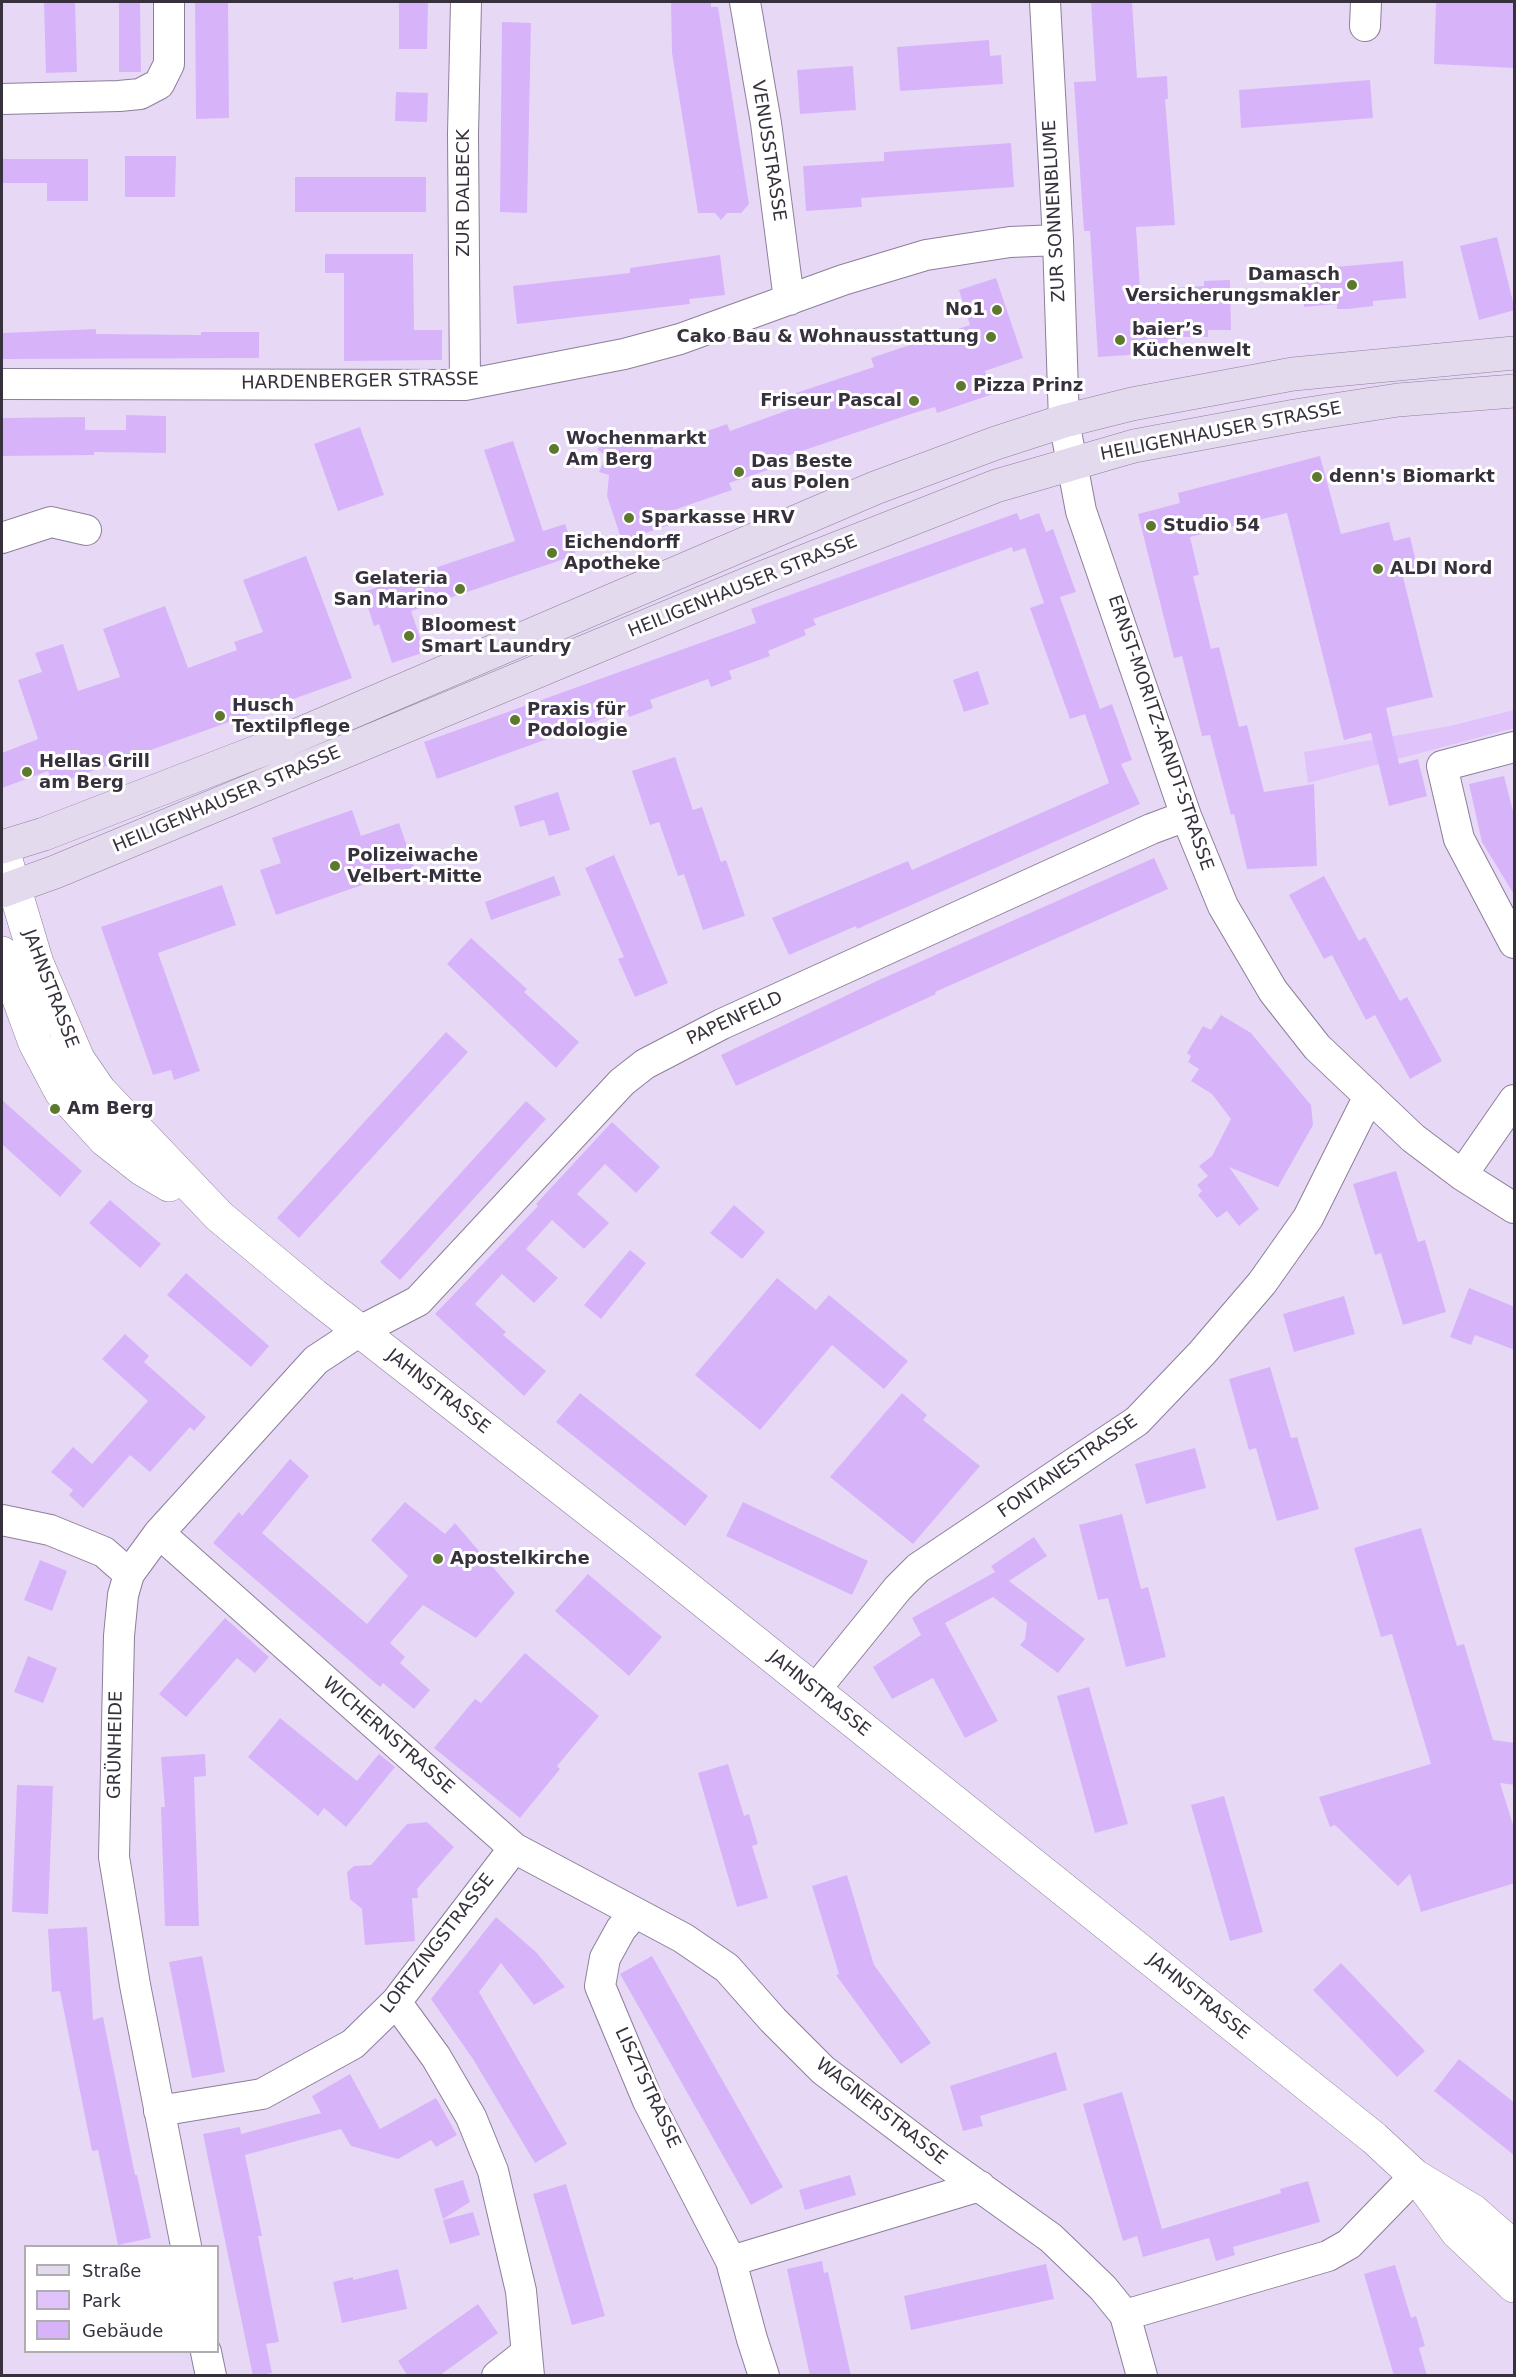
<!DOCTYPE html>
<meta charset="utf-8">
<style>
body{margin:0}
#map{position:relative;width:1516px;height:2377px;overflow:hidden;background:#e7d9f6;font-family:"DejaVu Sans",sans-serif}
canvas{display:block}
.frame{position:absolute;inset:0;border:3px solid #37313d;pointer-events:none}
.legend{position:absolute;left:24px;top:2245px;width:195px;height:108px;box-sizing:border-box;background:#fff;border:2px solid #afadb1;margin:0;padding:8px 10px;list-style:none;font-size:18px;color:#37313d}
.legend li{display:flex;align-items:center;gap:12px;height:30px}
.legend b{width:30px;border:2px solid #afadb1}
</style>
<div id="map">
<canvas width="1516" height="2377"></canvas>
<div class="frame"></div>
<ul class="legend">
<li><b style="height:8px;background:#e4daed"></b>Straße</li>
<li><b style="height:16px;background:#dfc3fa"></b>Park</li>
<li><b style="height:16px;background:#d7b4fa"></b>Gebäude</li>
</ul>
</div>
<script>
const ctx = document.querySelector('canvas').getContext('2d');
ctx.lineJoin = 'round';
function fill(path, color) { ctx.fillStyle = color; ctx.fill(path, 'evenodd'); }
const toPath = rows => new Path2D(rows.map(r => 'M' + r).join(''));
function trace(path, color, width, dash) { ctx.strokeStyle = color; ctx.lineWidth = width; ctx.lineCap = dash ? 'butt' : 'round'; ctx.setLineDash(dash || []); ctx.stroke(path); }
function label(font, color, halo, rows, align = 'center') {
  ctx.font = font + ' "DejaVu Sans",sans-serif'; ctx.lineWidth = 6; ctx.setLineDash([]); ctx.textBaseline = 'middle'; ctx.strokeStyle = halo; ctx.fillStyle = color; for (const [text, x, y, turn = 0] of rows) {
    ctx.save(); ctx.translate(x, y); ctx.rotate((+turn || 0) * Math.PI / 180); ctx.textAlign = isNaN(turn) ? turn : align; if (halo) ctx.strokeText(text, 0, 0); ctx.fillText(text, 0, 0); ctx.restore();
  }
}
fill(toPath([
 [1514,710,1514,728,1308,783,1304,752,1450,726]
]), '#dfc3fa');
fill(toPath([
 [44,2,75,2,77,72,46,73],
 [119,2,140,2,141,72,119,72],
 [195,2,228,2,229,118,196,119],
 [399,2,428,2,427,49,399,49],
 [671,2,711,2,711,7,718,7,749,204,741,213,727,213,721,220,715,213,698,213,672,53],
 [1091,2,1132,2,1137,78,1167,76,1168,99,1165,99,1175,225,1136,227,1140,290,1204,286,1204,281,1230,280,1231,330,1208,330,1208,337,1176,337,1177,342,1143,344,1144,354,1098,357,1090,231,1084,231,1074,82,1096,81],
 [1436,2,1515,2,1515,68,1434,64],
 [502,22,531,23,527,213,500,212],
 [989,40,990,56,1001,55,1003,84,900,91,897,47],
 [853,66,856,110,800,114,797,70],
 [1370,80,1373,118,1241,128,1239,90],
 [396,92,428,93,427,122,395,121],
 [1011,143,1014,187,861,198,862,207,806,211,803,166,884,161,884,152],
 [125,156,176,156,175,197,125,197],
 [2,159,88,159,88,201,47,201,47,183,2,183],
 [295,177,426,177,426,212,295,212],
 [1497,237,1515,310,1479,320,1460,246],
 [325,254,413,254,414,330,442,330,442,360,344,361,344,273,325,273],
 [720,255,725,295,689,299,690,304,517,324,513,286,630,273,630,268],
 [1403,261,1406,298,1373,301,1373,306,1348,309,1337,309,1337,304,1304,307,1300,270],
 [996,278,1023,358,985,371,993,394,937,413,935,407,917,412,787,456,789,463,729,483,732,490,674,510,678,522,622,541,607,496,609,475,599,472,606,456,597,449,611,439,633,431,655,431,653,450,727,424,730,431,794,408,790,395,874,367,871,358,970,325,959,290],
 [96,329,96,334,201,335,201,332,259,332,259,358,2,359,2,333],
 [126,415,166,416,166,453,94,452,94,455,2,456,2,418,85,417,85,430,126,430],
 [360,427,384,495,338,511,314,444],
 [513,441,543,531,565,524,576,555,411,611,425,652,392,663,379,624,374,626,363,592,515,541,484,450],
 [1320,456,1341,534,1389,522,1394,541,1410,537,1419,574,1403,577,1433,697,1386,708,1399,764,1418,759,1427,796,1389,806,1371,733,1344,740,1287,513,1190,537,1199,575,1193,576,1211,649,1219,647,1239,727,1247,725,1264,792,1314,784,1317,866,1247,869,1234,814,1231,815,1210,735,1202,736,1182,656,1174,658,1138,514,1180,503,1178,493],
 [1017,513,1020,520,1039,513,1046,532,1053,529,1076,592,1060,597,1100,709,1112,704,1132,760,1121,764,1140,804,857,929,856,926,789,955,772,918,908,861,912,870,1109,783,1085,714,1091,712,1070,719,1030,608,1044,603,1025,548,1013,552,1012,547,813,619,816,625,804,630,806,635,768,651,770,656,729,671,732,679,711,687,708,679,650,700,653,708,629,717,627,710,437,779,424,742,756,623,751,609],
 [306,556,352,678,53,785,48,771,2,788,2,753,38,739,18,680,42,672,35,653,63,644,78,691,120,677,103,629,165,606,188,668,237,650,234,642,263,632,243,580],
 [978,671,989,704,964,712,953,680],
 [675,757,693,810,702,807,721,862,726,860,745,916,703,930,684,874,678,876,659,822,650,825,632,771],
 [1504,776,1515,819,1515,896,1482,842,1469,784],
 [558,792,570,830,549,836,544,820,520,827,514,806],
 [352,810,361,836,399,823,414,867,276,915,260,870,281,863,272,838],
 [614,855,668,983,635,997,618,959,624,957,585,868],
 [1154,858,1168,889,935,992,936,994,736,1086,721,1055,879,980],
 [554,876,561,895,491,920,485,902],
 [1324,876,1359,941,1365,937,1400,1001,1407,997,1442,1061,1410,1079,1375,1015,1366,1020,1332,955,1324,959,1289,895],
 [222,885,236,925,158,953,200,1071,174,1080,171,1070,153,1075,101,927],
 [471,938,527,989,524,992,579,1042,556,1068,447,964],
 [1221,1015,1251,1033,1311,1105,1313,1125,1278,1187,1229,1167,1259,1209,1239,1226,1227,1211,1217,1218,1198,1195,1202,1191,1197,1185,1208,1176,1199,1166,1212,1156,1231,1119,1212,1094,1191,1081,1199,1069,1188,1062,1191,1056,1187,1053,1203,1026,1211,1030],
 [446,1032,468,1052,299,1238,277,1218],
 [2,1100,82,1171,60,1197,2,1144],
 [526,1101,546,1119,400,1280,380,1262],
 [612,1122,660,1167,636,1193,605,1164,577,1194,609,1223,584,1249,552,1220,526,1249,558,1278,534,1303,502,1274,475,1304,506,1332,503,1335,546,1371,524,1396,435,1314,538,1206,536,1204],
 [1396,1171,1418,1242,1425,1240,1446,1312,1403,1325,1381,1253,1375,1255,1353,1184],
 [110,1200,161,1244,140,1268,89,1223],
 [734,1205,765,1232,742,1259,710,1233],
 [630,1250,646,1263,601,1319,584,1305],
 [186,1273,269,1346,251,1367,167,1295],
 [777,1278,816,1310,829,1295,908,1361,884,1389,832,1345,760,1430,695,1375],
 [1469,1288,1515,1307,1515,1350,1475,1335,1471,1345,1450,1337],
 [1344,1296,1355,1334,1294,1352,1283,1314],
 [125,1334,149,1356,144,1362,206,1417,194,1431,190,1427,150,1472,130,1455,83,1508,69,1495,73,1490,51,1472,73,1447,92,1464,148,1401,102,1359],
 [1270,1367,1291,1438,1297,1437,1319,1509,1277,1521,1256,1448,1249,1450,1229,1379],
 [580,1393,708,1496,685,1526,556,1422],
 [902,1393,927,1415,923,1420,980,1466,913,1544,830,1477],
 [1195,1448,1206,1488,1146,1504,1135,1464],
 [290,1459,309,1476,262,1533,367,1624,408,1576,371,1540,405,1502,445,1534,455,1523,515,1593,476,1638,423,1605,390,1643,405,1657,400,1663,430,1690,414,1709,383,1683,380,1687,213,1543,239,1512,242,1516],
 [743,1502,868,1561,852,1595,726,1536],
 [1122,1514,1141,1589,1148,1587,1166,1657,1126,1667,1108,1598,1098,1600,1079,1525],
 [1421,1528,1457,1646,1464,1644,1493,1740,1515,1743,1515,1785,1500,1783,1515,1831,1515,1883,1421,1912,1410,1874,1398,1886,1335,1825,1330,1827,1319,1797,1431,1764,1392,1634,1381,1637,1354,1548],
 [1034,1537,1047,1556,1009,1581,1085,1639,1058,1673,1020,1645,1025,1639,1027,1623,993,1597,945,1623,998,1721,965,1738,933,1678,892,1699,873,1667,921,1635,912,1618,995,1572,991,1566],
 [40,1560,67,1571,52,1611,24,1600],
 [588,1574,662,1637,629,1676,555,1611],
 [225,1618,269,1657,255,1673,237,1658,186,1717,159,1694],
 [525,1653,599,1716,557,1766,560,1769,520,1818,434,1748,475,1699,481,1703],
 [28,1656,57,1668,43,1703,14,1692],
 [1089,1687,1128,1824,1095,1833,1057,1696],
 [280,1718,357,1781,379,1754,395,1767,346,1827,324,1808,318,1816,248,1757],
 [205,1754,206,1776,194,1777,199,1926,165,1926,161,1807,165,1807,161,1757],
 [728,1764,744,1816,749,1814,758,1844,752,1846,768,1898,737,1907,698,1773],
 [17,1785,53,1786,48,1914,12,1912],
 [1224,1796,1263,1932,1230,1941,1191,1805],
 [427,1822,454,1847,417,1889,418,1898,412,1898,415,1941,365,1945,362,1909,350,1899,347,1872,354,1866,371,1865,407,1824],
 [847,1875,874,1965,931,2043,901,2064,836,1975,839,1974,812,1886],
 [496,1917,537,1953,565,1987,534,2005,501,1963,479,1992,567,2144,535,2163,473,2059,431,1999],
 [87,1927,93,2020,103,2017,135,2175,137,2175,151,2238,118,2245,98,2150,92,2151,60,1991,52,1992,48,1929],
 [202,1956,225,2072,192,2078,169,1962],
 [652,1956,783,2187,751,2205,620,1974],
 [1341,1963,1425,2051,1397,2077,1313,1990],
 [1056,2052,1067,2090,980,2116,983,2126,963,2131,950,2086],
 [1459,2059,1515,2103,1515,2156,1434,2091],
 [350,2074,380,2129,436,2098,457,2135,436,2147,431,2140,398,2159,351,2146,341,2129,245,2155,262,2236,258,2236,279,2342,266,2344,272,2373,253,2376,203,2134,240,2127,241,2134,321,2113,312,2096],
 [1122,2092,1162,2229,1281,2193,1280,2189,1308,2181,1320,2222,1233,2247,1235,2255,1216,2261,1209,2238,1143,2257,1137,2236,1123,2241,1083,2104],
 [850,2175,856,2195,805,2210,799,2190],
 [463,2180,470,2202,443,2219,434,2189],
 [566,2184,605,2316,572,2325,533,2194],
 [473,2212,480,2235,450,2244,443,2220],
 [822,2261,824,2273,828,2272,851,2376,810,2376,787,2269],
 [1046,2264,1054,2299,911,2330,904,2296],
 [1395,2265,1411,2318,1416,2316,1425,2346,1419,2348,1427,2376,1394,2376,1364,2274],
 [398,2269,407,2309,342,2323,333,2282,353,2277,353,2280],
 [478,2304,498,2333,439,2376,408,2376,398,2361]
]), '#d7b4fa');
const minor = toPath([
 [745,2,766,123,789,300],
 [1045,2,1058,240,1064,421,1081,511,1186,816,1223,906,1273,991,1317,1047,1413,1138,1462,1175,1514,1208],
 [1365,26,1366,2],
 [2,99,119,96,140,94,159,84,169,64,169,2],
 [2,384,465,385,624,354,680,339,843,280,926,255,1010,242,1058,240],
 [465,385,463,134,466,2],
 [2,538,51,522,86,530],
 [1514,747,1442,766,1459,839,1514,943],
 [1462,1175,1514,1100],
 [2,1520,50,1530,104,1552,129,1574],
 [159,1533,514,1848,683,1938,727,1968,773,2020,823,2070,938,2157,1051,2238,1103,2288,1125,2315,1142,2376],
 [815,1690,898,1588,918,1568,1137,1421,1202,1353,1262,1283,1308,1218,1369,1096],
 [634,1914,621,1929,605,1958,600,1986,648,2101,731,2261,752,2339,764,2376],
 [396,2002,436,2057,471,2117,493,2171,521,2291,529,2376],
 [159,2111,262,2094,353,2044,396,2002,514,1848],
 [186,2246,135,1985,114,1857,119,1636,123,1595,129,1574,159,1533,316,1360,360,1331,418,1301,622,1082,645,1064,722,1024,1151,829,1186,816],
 [731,2261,980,2186],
 [1125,2315,1328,2256,1349,2244,1415,2176],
 [206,2352,211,2376],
 [497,2376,526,2353]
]);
const tertiary = toPath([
 [2,847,37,963,78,1059,100,1091,219,1216,314,1295,636,1547,1374,2138,1415,2176,1473,2211,1514,2247],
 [2,953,35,1043,61,1092,105,1140,142,1169,169,1185],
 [1427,2191,1457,2232,1514,2286]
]);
const secondary = toPath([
 [2,847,44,834,272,746,875,488,996,443,1064,421,1132,404,1293,374,1514,353],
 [2,891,55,872,764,577,996,486,1134,446,1295,416,1398,400,1514,391]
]);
trace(minor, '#8c7f9a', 32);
trace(tertiary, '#8c7f9a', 34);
trace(secondary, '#8c7f9a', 34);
trace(minor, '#fff', 30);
trace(tertiary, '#fff', 33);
trace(secondary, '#e4daed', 33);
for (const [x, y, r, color] of [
 [1352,285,6,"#5c792e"],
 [997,310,6,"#5c792e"],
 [991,337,6,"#5c792e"],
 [1120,340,6,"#5c792e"],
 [961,386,6,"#5c792e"],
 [914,401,6,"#5c792e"],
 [554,449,6,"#5c792e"],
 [739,472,6,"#5c792e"],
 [1317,477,6,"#5c792e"],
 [629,518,6,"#5c792e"],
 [1151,526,6,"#5c792e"],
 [552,553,6,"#5c792e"],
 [1378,569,6,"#5c792e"],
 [460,589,6,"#5c792e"],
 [409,636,6,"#5c792e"],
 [220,716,6,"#5c792e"],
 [515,720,6,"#5c792e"],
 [27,772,6,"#5c792e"],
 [335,866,6,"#5c792e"],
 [55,1109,6,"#5c792e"],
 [438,1559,6,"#5c792e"]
]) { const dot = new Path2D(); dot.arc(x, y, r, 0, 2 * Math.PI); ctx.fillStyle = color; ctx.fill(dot); trace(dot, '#fff', 2); }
label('18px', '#37313d', '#fff', [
 ["VENUSSTRASSE",768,151,81],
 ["ZUR DALBECK",464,193,-90],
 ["ZUR SONNENBLUME",1055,211,-93],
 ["HARDENBERGER STRASSE",360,382,-1],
 ["HEILIGENHAUSER STRASSE",1221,432,-11],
 ["HEILIGENHAUSER STRASSE",743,587,-22],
 ["ERNST-MORITZ-ARNDT-STRASSE",1160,733,71],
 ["HEILIGENHAUSER STRASSE",227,800,-23],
 ["JAHNSTRASSE",50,989,69],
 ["PAPENFELD",735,1019,-25],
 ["JAHNSTRASSE",438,1392,38],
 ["FONTANESTRASSE",1068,1467,-35],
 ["JAHNSTRASSE",819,1694,39],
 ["WICHERNSTRASSE",388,1736,41],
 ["GRÜNHEIDE",116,1745,-89],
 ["LORTZINGSTRASSE",438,1944,-52],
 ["JAHNSTRASSE",1198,1997,39],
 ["LISZTSTRASSE",647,2088,65],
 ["WAGNERSTRASSE",881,2112,38]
]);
label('bold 18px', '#37313d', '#fff', [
 ["Damasch",1340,275,"right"],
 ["Versicherungsmakler",1340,296,"right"],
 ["No1",985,310,"right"],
 ["baier’s",1132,330],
 ["Küchenwelt",1132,351],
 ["Cako Bau & Wohnausstattung",979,337,"right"],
 ["Pizza Prinz",973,386],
 ["Friseur Pascal",902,401,"right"],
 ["Wochenmarkt",566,439],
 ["Am Berg",566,460],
 ["Das Beste",751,462],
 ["aus Polen",751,483],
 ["denn's Biomarkt",1329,477],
 ["Sparkasse HRV",641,518],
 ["Studio 54",1163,526],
 ["Eichendorff",564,543],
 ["Apotheke",564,564],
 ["ALDI Nord",1390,569],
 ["Gelateria",448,579,"right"],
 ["San Marino",448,600,"right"],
 ["Bloomest",421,626],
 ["Smart Laundry",421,647],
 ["Husch",232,706],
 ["Textilpflege",232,727],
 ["Praxis für",527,710],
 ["Podologie",527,731],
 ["Hellas Grill",39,762],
 ["am Berg",39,783],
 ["Polizeiwache",347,856],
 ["Velbert-Mitte",347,877],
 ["Am Berg",67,1109],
 ["Apostelkirche",450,1559]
], 'left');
</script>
